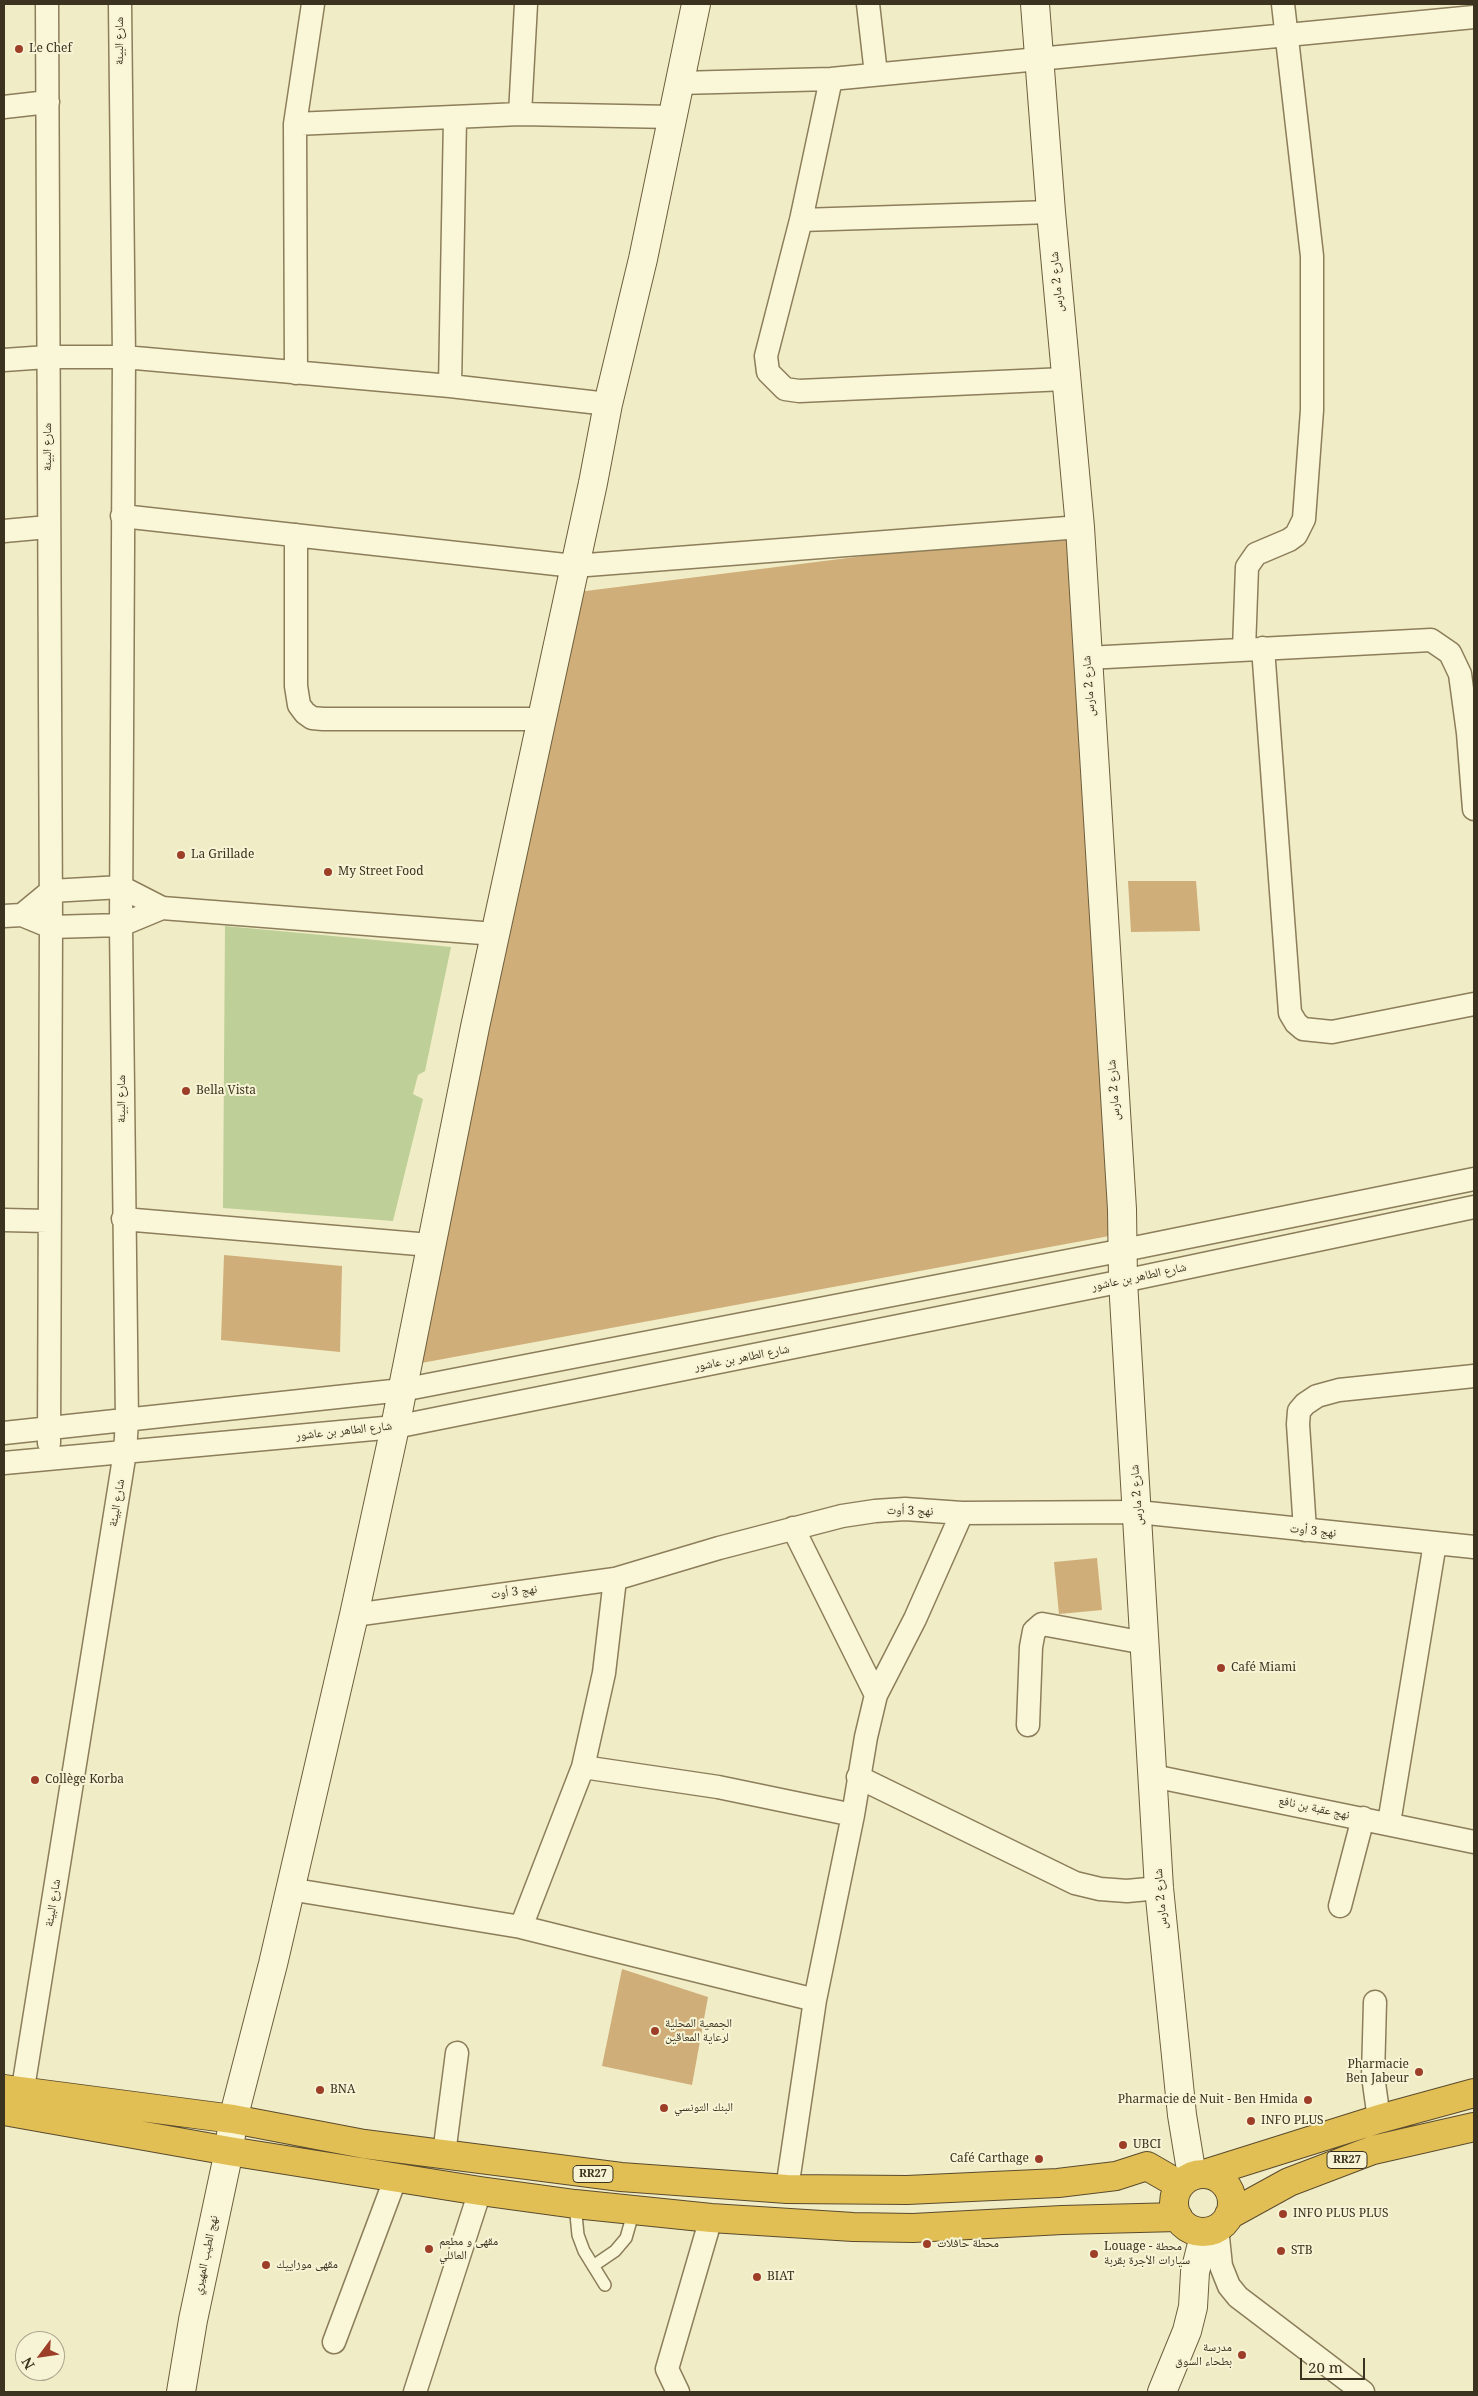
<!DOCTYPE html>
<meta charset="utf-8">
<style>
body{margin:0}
#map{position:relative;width:1478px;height:2396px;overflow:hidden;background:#f0ecc5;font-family:"Noto Serif",serif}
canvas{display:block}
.frame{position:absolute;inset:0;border:5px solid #3b321f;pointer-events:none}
.north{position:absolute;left:15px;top:2331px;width:50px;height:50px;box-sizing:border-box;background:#f7f4d5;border:1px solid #aca68c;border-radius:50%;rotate:239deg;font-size:14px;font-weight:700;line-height:20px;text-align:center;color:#3b321f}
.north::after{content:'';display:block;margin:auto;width:18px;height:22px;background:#9d3e28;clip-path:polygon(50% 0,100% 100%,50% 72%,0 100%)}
.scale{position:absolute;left:1300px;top:2358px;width:65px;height:22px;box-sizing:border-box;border:2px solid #3b321f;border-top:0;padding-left:6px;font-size:15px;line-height:18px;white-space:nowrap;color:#3b321f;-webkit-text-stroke:4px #f7f4d5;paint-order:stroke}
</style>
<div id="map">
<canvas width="1478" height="2396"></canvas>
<div class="frame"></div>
<div class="north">N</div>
<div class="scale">20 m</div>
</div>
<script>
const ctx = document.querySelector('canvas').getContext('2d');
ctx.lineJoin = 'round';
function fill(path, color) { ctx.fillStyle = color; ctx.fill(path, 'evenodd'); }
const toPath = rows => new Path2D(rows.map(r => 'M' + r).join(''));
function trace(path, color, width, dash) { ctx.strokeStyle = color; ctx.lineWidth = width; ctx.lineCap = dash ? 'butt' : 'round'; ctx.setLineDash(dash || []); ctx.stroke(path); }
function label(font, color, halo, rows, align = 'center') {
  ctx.font = font + ' "Noto Serif","Noto Naskh Arabic",serif'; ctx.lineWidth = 4; ctx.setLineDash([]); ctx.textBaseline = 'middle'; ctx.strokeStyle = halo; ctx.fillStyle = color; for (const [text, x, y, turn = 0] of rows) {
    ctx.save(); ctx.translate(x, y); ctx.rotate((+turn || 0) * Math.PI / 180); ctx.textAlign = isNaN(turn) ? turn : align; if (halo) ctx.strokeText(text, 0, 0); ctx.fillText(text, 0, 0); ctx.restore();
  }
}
fill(toPath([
 [225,926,451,947,425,1071,418,1075,413,1094,423,1099,393,1221,223,1208]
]), '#becf98');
fill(toPath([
 [1078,529,1120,1234,416,1364,578,592],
 [1128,881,1196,881,1200,931,1131,932],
 [224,1255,342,1266,340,1352,221,1340],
 [1097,1558,1102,1610,1059,1614,1054,1562],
 [622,1969,708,1997,692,2085,602,2066]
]), '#cfae7a');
const lane = toPath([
 [575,2204,578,2235,584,2251,605,2285],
 [593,2266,615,2251,626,2238,634,2210]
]);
const street = toPath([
 [47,4,51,927,49,1443],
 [868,4,876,74],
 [831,79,801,220,766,356,768,372,785,389,799,391,1065,379],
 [679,83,831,79,1474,17],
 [4,107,48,102],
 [520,114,526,4],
 [295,124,313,4],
 [801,220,1051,212],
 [4,360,47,357,124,357,450,386,608,404],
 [296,373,295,124,520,114,672,117],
 [450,386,455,118],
 [122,516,574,566,1080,527],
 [4,531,48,527],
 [296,535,296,686,299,705,305,713,312,718,323,719,541,719],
 [1263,648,1290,1013,1296,1023,1303,1029,1332,1032,1474,1004],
 [1244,649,1247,567,1256,554,1289,540,1296,535,1304,519,1312,410,1312,256,1283,4],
 [1087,658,1431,640,1450,653,1460,674,1468,733,1474,809],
 [22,915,51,891,121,887,162,908,495,934],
 [4,916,22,915,51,927,121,925,162,908],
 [123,1219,430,1245],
 [4,1220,48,1221],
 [4,1433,402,1390,1124,1250,1474,1179],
 [4,1463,395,1427,1123,1281,1474,1207],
 [793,1528,876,1695],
 [1305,1530,1298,1424,1299,1411,1305,1404,1317,1396,1339,1390,1474,1376],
 [354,1615,615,1579,719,1548,842,1516,875,1511,905,1509,962,1513,1138,1512,1474,1547],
 [1028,1725,1031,1647,1034,1631,1042,1624,1145,1643],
 [583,1767,718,1787,853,1815],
 [1153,1776,1474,1842],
 [858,1777,1075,1883,1100,1889,1127,1891,1159,1888],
 [1389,1823,1435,1543],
 [289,1889,521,1927,815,2000],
 [1340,1906,1363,1818],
 [521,1927,583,1767,604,1673,615,1579],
 [1375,2002,1373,2076,1379,2119],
 [20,2107,125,1452,127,1421,121,925,124,357,120,4],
 [444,2154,457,2053],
 [787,2189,815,2000,853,1815,866,1737,876,1695,915,1619,962,1513],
 [1217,2228,1221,2266,1229,2286,1238,2297,1363,2392],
 [334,2342,396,2177],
 [415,2392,480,2191],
 [678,2392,667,2369,711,2218]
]);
const secondary = toPath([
 [1035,4,1051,212,1080,527,1122,1209,1123,1281,1159,1888,1182,2115,1192,2176],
 [181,2392,193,2320,229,2151,233,2119,273,1964,354,1615,395,1427,475,1027,593,483,608,404,643,259,696,4],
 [1162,2392,1187,2331,1193,2307,1195,2272,1205,2232]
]);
const highway = toPath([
 [4,2089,233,2119,364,2144,621,2177,787,2189,907,2190,1058,2183,1116,2176,1147,2166,1180,2185],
 [4,2111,229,2151,480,2191,575,2204,711,2218,853,2227,913,2228,1062,2220,1178,2217],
 [1204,2174,1379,2119,1474,2093],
 '1174 2203a29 29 0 1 1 58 0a29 29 0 1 1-58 0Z',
 [1229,2215,1289,2182,1373,2150,1474,2127]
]);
trace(lane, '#8c7e5a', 14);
trace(street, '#8c7e5a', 25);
trace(secondary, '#6e5f3d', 30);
trace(highway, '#5a4b2e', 30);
trace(lane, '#faf7d9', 11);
trace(street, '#faf7d9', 22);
trace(secondary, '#faf7d9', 28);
trace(highway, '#e2bf54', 28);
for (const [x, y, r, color] of [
 [19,49,5,"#9d3e28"],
 [181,855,5,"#9d3e28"],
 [328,872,5,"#9d3e28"],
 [186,1091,5,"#9d3e28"],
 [1221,1668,5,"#9d3e28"],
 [35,1780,5,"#9d3e28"],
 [655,2031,5,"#9d3e28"],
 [1419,2072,5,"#9d3e28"],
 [320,2090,5,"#9d3e28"],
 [1308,2100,5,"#9d3e28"],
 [664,2108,5,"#9d3e28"],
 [1251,2121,5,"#9d3e28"],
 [1123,2145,5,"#9d3e28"],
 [1039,2159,5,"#9d3e28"],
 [1283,2214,5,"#9d3e28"],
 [927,2244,5,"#9d3e28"],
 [429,2249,5,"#9d3e28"],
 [1281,2251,5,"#9d3e28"],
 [1094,2254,5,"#9d3e28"],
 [266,2265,5,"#9d3e28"],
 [757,2277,5,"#9d3e28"],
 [1242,2355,5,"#9d3e28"]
]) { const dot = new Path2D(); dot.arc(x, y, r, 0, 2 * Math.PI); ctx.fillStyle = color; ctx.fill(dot); trace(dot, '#f7f4d5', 2); }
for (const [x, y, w] of [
 [1347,2160,40],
 [593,2174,40]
]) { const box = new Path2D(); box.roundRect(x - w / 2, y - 8.5, w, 17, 4); ctx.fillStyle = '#f7f4d5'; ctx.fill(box); trace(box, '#3b321f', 1); }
label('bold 11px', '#3b321f', null, [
 ["RR27",1347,2160],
 ["RR27",593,2174]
]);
label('12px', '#3b321f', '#f7f4d5', [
 ["شارع البيئة",120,41,-90],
 ["شارع 2 مارس",1057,282,-95],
 ["شارع البيئة",48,447,-90],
 ["شارع 2 مارس",1089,686,-94],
 ["شارع 2 مارس",1114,1090,-94],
 ["شارع البيئة",122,1099,-90],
 ["شارع الطاهر بن عاشور",1139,1277,-12],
 ["شارع الطاهر بن عاشور",742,1358,-11],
 ["شارع الطاهر بن عاشور",344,1431,-6],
 ["شارع 2 مارس",1137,1495,-94],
 ["شارع البيئة",117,1503,-81],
 ["نهج 3 أوت",910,1511,1],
 ["نهج 3 أوت",1313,1531,6],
 ["نهج 3 أوت",514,1592,-7],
 ["نهج عقبة بن نافع",1314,1808,12],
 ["شارع 2 مارس",1161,1899,-95],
 ["شارع البيئة",53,1903,-81],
 ["نهج الطيب المهيري",206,2255,-78]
]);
label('12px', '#3b321f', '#f7f4d5', [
 ["Le Chef",29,49],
 ["La Grillade",191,855],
 ["My Street Food",338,872],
 ["Bella Vista",196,1091],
 ["Café Miami",1231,1668],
 ["Collège Korba",45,1780],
 ["الجمعية المحلية",665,2024],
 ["لرعاية المعاقين",665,2038],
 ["Pharmacie",1409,2065,"right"],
 ["Ben Jabeur",1409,2079,"right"],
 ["BNA",330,2090],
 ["Pharmacie de Nuit - Ben Hmida",1298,2100,"right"],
 ["البنك التونسي",674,2108],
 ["INFO PLUS",1261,2121],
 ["UBCI",1133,2145],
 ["Café Carthage",1029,2159,"right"],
 ["INFO PLUS PLUS",1293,2214],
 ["مقهى و مطعم",439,2242],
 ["العائلي",439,2256],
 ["محطة حافلات",937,2244],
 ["Louage - محطة",1104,2247],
 ["سيارات الأجرة بقربة",1104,2261],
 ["STB",1291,2251],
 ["مقهى موزاييك",276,2265],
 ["BIAT",767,2277],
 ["مدرسة",1232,2348,"right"],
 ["بطحاء السوق",1232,2362,"right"]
], 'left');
</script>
